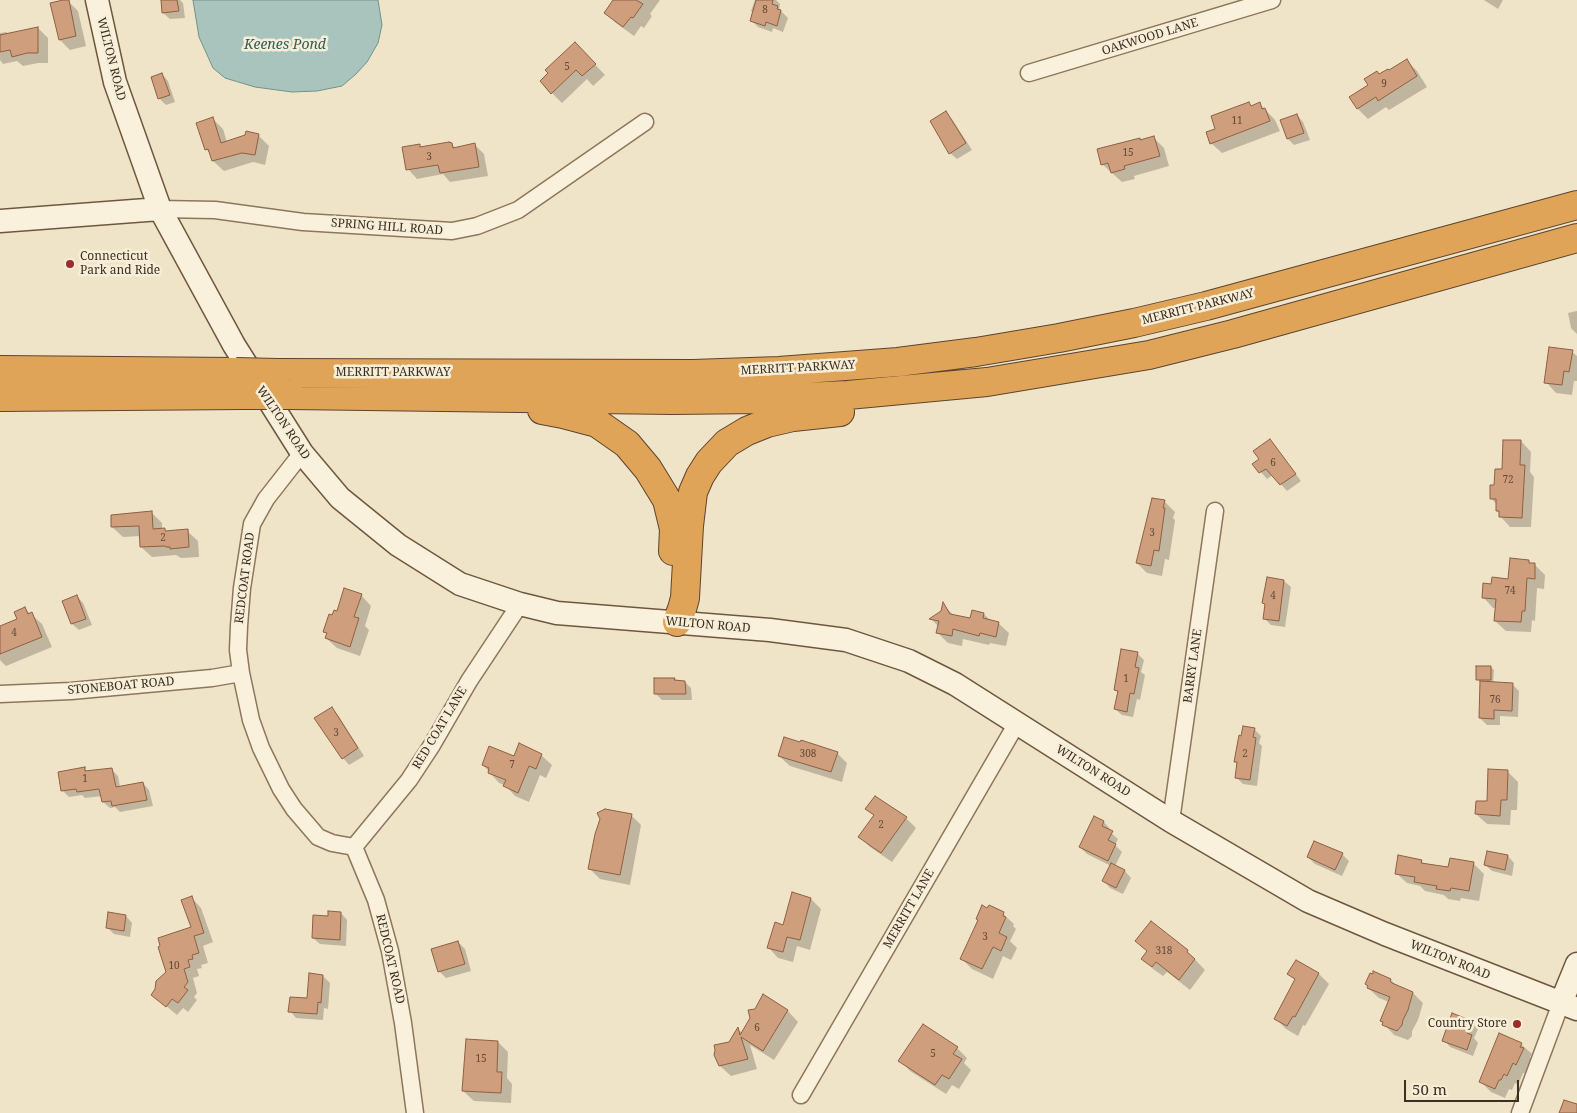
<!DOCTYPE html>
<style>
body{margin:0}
#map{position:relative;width:1577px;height:1113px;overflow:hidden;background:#f0e4c8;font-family:"Noto Serif",serif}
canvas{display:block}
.scale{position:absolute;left:1404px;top:1080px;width:115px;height:22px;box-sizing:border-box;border:2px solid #3d2e20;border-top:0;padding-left:6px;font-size:15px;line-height:18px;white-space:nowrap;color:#3d2e20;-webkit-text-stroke:4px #f7eed8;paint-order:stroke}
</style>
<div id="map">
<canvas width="1577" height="1113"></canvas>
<div class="scale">50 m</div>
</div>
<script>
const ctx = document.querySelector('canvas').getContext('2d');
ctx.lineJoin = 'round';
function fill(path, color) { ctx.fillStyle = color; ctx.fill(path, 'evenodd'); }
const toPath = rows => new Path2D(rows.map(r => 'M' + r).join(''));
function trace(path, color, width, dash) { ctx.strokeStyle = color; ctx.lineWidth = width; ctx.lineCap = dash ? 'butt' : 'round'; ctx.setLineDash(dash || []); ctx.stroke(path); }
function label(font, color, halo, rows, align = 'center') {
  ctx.font = font + ' "Noto Serif",serif'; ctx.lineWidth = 5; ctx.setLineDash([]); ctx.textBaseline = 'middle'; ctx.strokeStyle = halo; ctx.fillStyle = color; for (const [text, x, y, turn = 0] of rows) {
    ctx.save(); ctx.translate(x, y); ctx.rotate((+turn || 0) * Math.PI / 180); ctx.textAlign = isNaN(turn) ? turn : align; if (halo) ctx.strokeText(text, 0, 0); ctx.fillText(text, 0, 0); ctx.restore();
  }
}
const water = toPath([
 [193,0,378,0,382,25,378,43,367,62,356,74,342,86,317,91,292,92,255,87,225,78,213,68,199,37,193,0]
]);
fill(water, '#a9c4bc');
trace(water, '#6f938a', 1);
fill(toPath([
 [162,0,180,0,183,3,185,18,170,19,163,13],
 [615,0,660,0,650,14,652,16,644,28,641,26,634,36,616,23,606,13],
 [755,0,776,0,780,4,779,9,788,18,783,32,773,28,772,32,758,27,751,20,753,13,751,11],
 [1484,0,1503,0,1498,9],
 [68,1,78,11,86,46,70,50,60,40],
 [38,28,48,38,48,63,38,63,23,66,17,61,3,64,0,60,0,33,6,32,9,34],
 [585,54,605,75,593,86,587,79,562,103,552,93],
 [1407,61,1417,71,1427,87,1389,110,1386,107,1368,119,1358,109,1351,97,1370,85,1380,76],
 [162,74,168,81,175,102,166,105,159,98],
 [1249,103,1252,107,1260,104,1275,120,1280,131,1222,153,1211,143,1217,130],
 [945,113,952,119,972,150,957,159,950,153],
 [1297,115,1303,122,1310,140,1294,145,1288,139,1281,121],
 [213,119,223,129,227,142,258,135,269,146,265,165,253,162,224,171,213,161,212,155,206,149],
 [1154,138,1164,148,1169,166,1134,176,1135,179,1122,182,1102,164,1139,139,1141,141],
 [451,144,456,148,475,145,484,154,488,176,450,182,443,174,417,179,408,169,419,146,422,148],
 [1577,311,1577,334,1571,328,1568,313],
 [1572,352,1577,356,1577,381,1574,381,1572,395,1556,393,1546,382],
 [1270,440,1301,481,1287,491,1273,475,1267,479,1254,464,1260,459],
 [1521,441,1531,452,1530,472,1534,477,1531,527,1510,527,1500,516,1500,513,1497,510,1497,505,1491,498,1503,470],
 [1164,501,1175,512,1173,518,1175,520,1169,560,1165,559,1162,576,1147,573,1137,563],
 [152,513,162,523,162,530,167,532,187,531,198,541,199,557,181,558,176,555,152,557,141,547,141,536,123,537,112,527],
 [1528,561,1531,564,1535,565,1545,575,1544,589,1537,588,1535,621,1532,620,1531,632,1506,631,1495,621,1496,608,1493,608,1483,597,1510,580],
 [1284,581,1291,587,1285,627,1271,625,1264,618,1266,605,1264,603],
 [361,595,371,606,365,626,369,630,360,656,337,648,326,638,328,634,325,631,333,617],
 [77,596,83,603,92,625,79,630,72,624],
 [944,605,954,616,971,620,984,614,991,621,998,623,1009,633,1006,646,990,643,989,645,963,639,962,646,948,643,938,633,939,627,931,619,942,612],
 [25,609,42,624,52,647,6,666,0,660,0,627,18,620],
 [1137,653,1144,660,1141,672,1145,675,1140,700,1137,699,1133,717,1122,715,1115,709,1118,693,1116,690],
 [1491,667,1494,670,1493,683,1512,684,1519,691,1518,717,1500,716,1500,725,1487,725,1480,718,1480,682,1477,679],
 [674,679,685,682,691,688,692,700,662,700,655,693],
 [332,708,338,715,364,756,349,765,343,758],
 [1254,729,1261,736,1259,743,1262,746,1257,786,1243,784,1236,777,1238,764,1236,761],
 [837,753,847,763,842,782,790,766,779,756],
 [541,755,552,765,546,778,540,775,529,802,515,796,505,785,499,783,483,765,514,758],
 [84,768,88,772,111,769,118,776,120,787,143,783,149,790,153,806,120,812,115,807,110,808,103,802,102,796,85,798,82,795,69,797,63,791,59,773],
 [1507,771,1518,782,1517,810,1511,810,1510,825,1487,824,1476,814,1488,802],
 [867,809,906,818,916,828,892,862,870,847,860,837,875,816],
 [631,815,641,825,630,885,600,879,590,869,601,819],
 [1094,818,1104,822,1110,829,1109,831,1118,839,1115,845,1122,852,1115,866,1125,871,1131,878,1123,894,1110,888,1104,881,1111,866,1087,854,1080,847],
 [1342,854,1349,861,1342,876,1315,864,1308,857],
 [1508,856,1514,863,1512,876,1492,871,1485,865],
 [1421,861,1425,864,1449,869,1473,863,1484,874,1479,901,1461,898,1460,901,1448,899,1444,895,1425,891,1420,886,1407,883,1396,873],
 [192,898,201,908,213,942,203,946,208,963,201,965,202,968,197,969,199,976,193,978,197,993,194,997,197,1000,188,1012,183,1008,177,1015,153,995,192,928],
 [811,899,821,909,810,950,797,946,793,962,778,958,768,947,784,926],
 [341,913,347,920,346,946,320,944,313,938,329,917],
 [1003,914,1014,924,1013,926,1016,929,1010,941,1017,948,1011,960,1003,956,993,979,972,969,962,959],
 [126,916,132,923,130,937,114,934,107,927],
 [1136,941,1187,951,1205,970,1190,990,1167,972,1163,976,1153,969,1143,958,1148,952],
 [458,942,465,949,471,971,446,978,439,971],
 [1296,961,1319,974,1329,984,1305,1026,1303,1025,1298,1036,1286,1029,1276,1019,1296,981,1289,974],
 [1374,973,1391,980,1398,987,1413,993,1423,1003,1418,1020,1412,1031,1412,1036,1408,1040,1394,1035,1384,1024,1389,1002,1379,998,1368,988],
 [323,976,330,983,328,1009,324,1008,323,1020,296,1018,290,1011,308,1000],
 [764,996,788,1011,798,1022,774,1060,750,1045,757,1069,731,1076,720,1066,715,1055,730,1043,738,1029,742,1033],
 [1471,1022,1478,1029,1474,1038,1478,1043,1473,1056,1450,1047,1444,1040],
 [498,1042,508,1052,507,1078,512,1084,511,1103,474,1101,463,1091],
 [1521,1044,1532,1054,1530,1057,1533,1060,1527,1074,1523,1073,1518,1085,1515,1083,1512,1090,1509,1089,1505,1098,1491,1092,1481,1082],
 [957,1048,967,1058,964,1063,971,1070,959,1089,952,1085,946,1094,910,1071,900,1060]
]), '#0003');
const building = toPath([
 [63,0,69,0,76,36,59,40,50,3,63,0],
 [161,0,177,0,179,11,162,13,161,0],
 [613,0,636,0,643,4,633,18,631,17,623,27,604,13,613,0],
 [756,0,773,0,772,4,778,6,777,9,781,10,777,26,766,22,765,26,750,21,756,0],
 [38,27,38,53,27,53,12,57,10,50,0,52,0,35,38,27],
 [575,42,596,64,582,76,576,70,551,94,540,81,548,73,545,70,575,42],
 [1407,59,1417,76,1378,101,1376,97,1357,109,1349,97,1368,85,1364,79,1377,71,1379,74,1388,69,1389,70,1407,59],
 [162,73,170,95,158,99,151,77,162,73],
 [1249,102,1251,106,1260,102,1262,109,1265,108,1270,121,1210,144,1206,132,1215,129,1211,116,1249,102],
 [946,111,966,143,949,154,930,121,946,111],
 [1297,114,1304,133,1287,139,1280,120,1297,114],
 [213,117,221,143,245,135,246,131,259,134,255,155,242,153,212,161,208,149,205,150,196,123,213,117],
 [1154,136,1160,156,1124,166,1125,169,1111,173,1108,163,1101,165,1097,149,1140,138,1140,140,1154,136],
 [449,142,452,143,453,148,475,143,479,167,440,173,438,165,406,170,402,147,420,144,420,147,449,142],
 [1549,347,1573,350,1569,372,1564,371,1562,385,1544,383,1549,347],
 [1270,439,1296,474,1280,485,1266,469,1259,473,1252,464,1259,459,1253,451,1270,439],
 [1503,440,1521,440,1520,465,1525,465,1522,518,1499,517,1499,511,1496,511,1496,499,1490,499,1490,485,1494,485,1495,469,1502,469,1503,440],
 [1152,498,1165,500,1163,508,1165,508,1159,551,1154,550,1151,566,1136,563,1152,498],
 [152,511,153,529,165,528,165,531,188,529,189,547,170,549,170,547,166,547,165,546,140,547,139,526,111,527,111,515,152,511],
 [1510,558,1529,560,1529,563,1535,563,1535,579,1527,578,1525,611,1522,611,1521,622,1494,621,1496,599,1482,598,1483,583,1491,584,1492,577,1508,579,1510,558],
 [1267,577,1284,580,1279,621,1263,619,1265,604,1262,603,1267,577],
 [344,588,362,594,354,617,359,618,350,647,325,638,327,633,323,632,329,614,332,615,334,610,337,611,344,588],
 [77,595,86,619,71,624,62,601,77,595],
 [943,602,950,614,970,618,972,610,984,613,983,618,999,622,996,637,980,633,979,636,953,629,952,636,936,633,939,621,929,619,941,611,943,602],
 [25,607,28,614,32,612,42,637,0,654,0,626,17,619,14,612,25,607],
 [1121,649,1138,652,1135,667,1139,668,1134,694,1130,693,1127,712,1114,709,1118,691,1114,690,1121,649],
 [1476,666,1491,666,1491,680,1476,680,1476,666],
 [654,678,675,678,674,680,685,681,686,694,654,694,654,678],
 [1480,681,1513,683,1512,711,1494,710,1494,719,1479,718,1480,681],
 [332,707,358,748,342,759,314,718,332,707],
 [1243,726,1255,728,1253,737,1256,738,1250,780,1235,778,1237,762,1234,762,1239,735,1241,736,1243,726],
 [784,737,800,742,801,740,838,752,831,772,778,756,784,737],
 [519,743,542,754,536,769,529,766,518,793,503,786,506,780,488,773,489,768,482,765,489,746,514,756,519,743],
 [85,767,85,771,112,768,116,787,143,782,147,800,112,806,111,801,102,802,99,789,77,792,76,789,61,791,58,772,85,767],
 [1488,769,1508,770,1507,800,1501,800,1500,816,1475,814,1476,801,1487,801,1488,769],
 [875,796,907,817,881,853,858,837,874,815,865,809,875,796],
 [605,809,632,814,620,875,588,869,595,834,600,819,597,813,605,809],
 [1094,816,1104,821,1102,826,1113,831,1108,840,1116,844,1108,861,1079,847,1094,816],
 [1314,841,1343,853,1335,870,1307,857,1314,841],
 [1487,851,1508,855,1505,870,1484,865,1487,851],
 [1398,855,1422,860,1421,863,1448,867,1450,858,1474,862,1469,891,1451,888,1450,891,1436,889,1437,886,1414,882,1415,877,1395,874,1398,855],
 [1111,863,1125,870,1116,888,1102,881,1111,863],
 [792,892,811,898,800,940,787,937,783,952,767,948,775,922,783,925,792,892],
 [192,896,204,933,194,936,199,953,192,955,193,959,188,960,190,967,184,969,188,982,184,987,188,990,178,1003,172,999,166,1007,151,995,155,989,156,981,166,972,158,947,160,946,158,938,191,927,181,900,192,896],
 [982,905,987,908,989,905,1004,912,1003,916,1006,917,999,933,1007,937,1001,951,993,947,982,969,960,959,978,920,976,919,982,905],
 [328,911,341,912,340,940,312,938,313,915,328,916,328,911],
 [108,912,126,915,124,931,106,928,108,912],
 [1151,921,1188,950,1187,952,1195,959,1179,980,1156,962,1152,967,1141,959,1147,951,1135,941,1151,921],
 [458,941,465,964,438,972,431,949,458,941],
 [1296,960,1319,973,1295,1017,1293,1016,1287,1026,1274,1019,1295,979,1287,974,1296,960],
 [1373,971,1391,979,1390,981,1392,983,1413,992,1408,1010,1403,1020,1402,1025,1397,1031,1382,1025,1383,1022,1380,1021,1390,997,1367,988,1368,986,1365,984,1370,973,1373,974,1373,971],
 [309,973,323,975,321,1003,318,1002,317,1014,288,1012,290,997,307,998,309,973],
 [763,994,788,1010,763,1051,741,1037,748,1059,719,1066,714,1055,715,1050,714,1045,729,1042,738,1027,740,1035,750,1018,748,1010,755,1009,763,994],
 [1452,1013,1472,1021,1467,1033,1472,1035,1467,1050,1442,1041,1452,1013],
 [923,1024,958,1047,953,1054,962,1059,949,1079,942,1075,935,1085,898,1061,923,1024],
 [1499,1033,1522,1043,1520,1047,1524,1048,1516,1065,1513,1063,1507,1076,1504,1074,1501,1080,1499,1080,1495,1089,1479,1082,1499,1033],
 [466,1039,498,1041,497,1072,502,1072,501,1093,462,1091,466,1039],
 [1564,1100,1577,1104,1577,1113,1559,1113,1564,1100]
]);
fill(building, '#cf9f7d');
trace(building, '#8d5f41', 1);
const street = toPath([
 [1029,73,1272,0],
 [160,209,215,210,303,222,452,231,477,226,518,210,645,122],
 [302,453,266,499,252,524,242,588,239,626,238,650,241,673,251,720,261,748,281,789,294,809,318,837,332,843,354,847],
 [0,694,71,691,212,678,241,673],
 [1171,821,1215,511],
 [354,847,409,780,432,745,469,681,520,604],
 [354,847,376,900,390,951,403,1023,415,1113],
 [801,1095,1017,723],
 [1520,1113,1561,1003]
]);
const secondary = toPath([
 [97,0,115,82,160,209,234,345,302,453,340,498,398,545,460,584,520,604,557,613,770,630,846,640,909,661,955,684,1171,821,1308,901,1385,934,1577,1009],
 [0,221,160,209],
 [1561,1003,1577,964]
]);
const highway = toPath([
 [0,370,236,372],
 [278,373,693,374,779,371,898,362,976,352,1059,338,1134,323,1206,306,1577,205],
 [290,395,672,400,763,399,848,395,987,382,1149,355,1233,334,1577,238],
 [0,397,243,395],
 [542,410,563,414,597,423,627,444,648,469,667,500,674,529,673,551],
 [677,622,682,609,685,598,689,526,693,492,700,476,709,462,727,443,747,431,767,423,793,417,840,412]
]);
trace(street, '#8d765c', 19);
trace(secondary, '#6f573f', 25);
trace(highway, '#5b4430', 30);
trace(street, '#faf1dc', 16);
trace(secondary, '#faf1dc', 22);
trace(highway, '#e0a458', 28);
const highwayBridge = toPath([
 [236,372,278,373],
 [243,395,290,395]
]);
trace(highwayBridge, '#5b4430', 30, []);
trace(highwayBridge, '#e0a458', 28);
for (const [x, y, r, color] of [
 [70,264,5,"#9e2a2b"],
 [1517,1024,5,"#9e2a2b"]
]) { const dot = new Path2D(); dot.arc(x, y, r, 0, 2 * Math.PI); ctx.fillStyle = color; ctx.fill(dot); trace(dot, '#f7eed8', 2); }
label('10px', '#624a37', null, [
 ["8",765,10],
 ["5",567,67],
 ["9",1384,84],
 ["11",1237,121],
 ["15",1128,153],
 ["3",429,157],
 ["6",1273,463],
 ["72",1508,480],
 ["3",1152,533],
 ["2",163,538],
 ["74",1510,591],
 ["4",1273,596],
 ["4",14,633],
 ["1",1126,679],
 ["76",1495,700],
 ["3",336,733],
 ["308",808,754],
 ["2",1245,754],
 ["7",512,765],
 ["1",85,779],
 ["2",881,825],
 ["3",985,937],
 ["318",1164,951],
 ["10",174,966],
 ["6",757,1028],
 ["5",933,1054],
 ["15",481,1059]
]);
label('12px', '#3d2e20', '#f7eed8', [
 ["OAKWOOD LANE",1150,37,-17],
 ["WILTON ROAD",111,59,76],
 ["SPRING HILL ROAD",387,227,4],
 ["MERRITT PARKWAY",1198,307,-14],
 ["MERRITT PARKWAY",798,368,-3],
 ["MERRITT PARKWAY",393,373],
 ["WILTON ROAD",283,423,56],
 ["REDCOAT ROAD",245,578,-83],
 ["WILTON ROAD",708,625,5],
 ["BARRY LANE",1193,666,-82],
 ["STONEBOAT ROAD",121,686,-5],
 ["RED COAT LANE",440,728,-59],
 ["WILTON ROAD",1093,771,32],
 ["MERRITT LANE",909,909,-60],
 ["REDCOAT ROAD",390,959,77],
 ["WILTON ROAD",1450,960,22]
]);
label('12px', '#3d2e20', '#f7eed8', [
 ["Connecticut",80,257],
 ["Park and Ride",80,271],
 ["Country Store",1507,1024,"right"]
], 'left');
label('italic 14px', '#2f5d5a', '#f7eed8', [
 ["Keenes Pond",285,45]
]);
</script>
